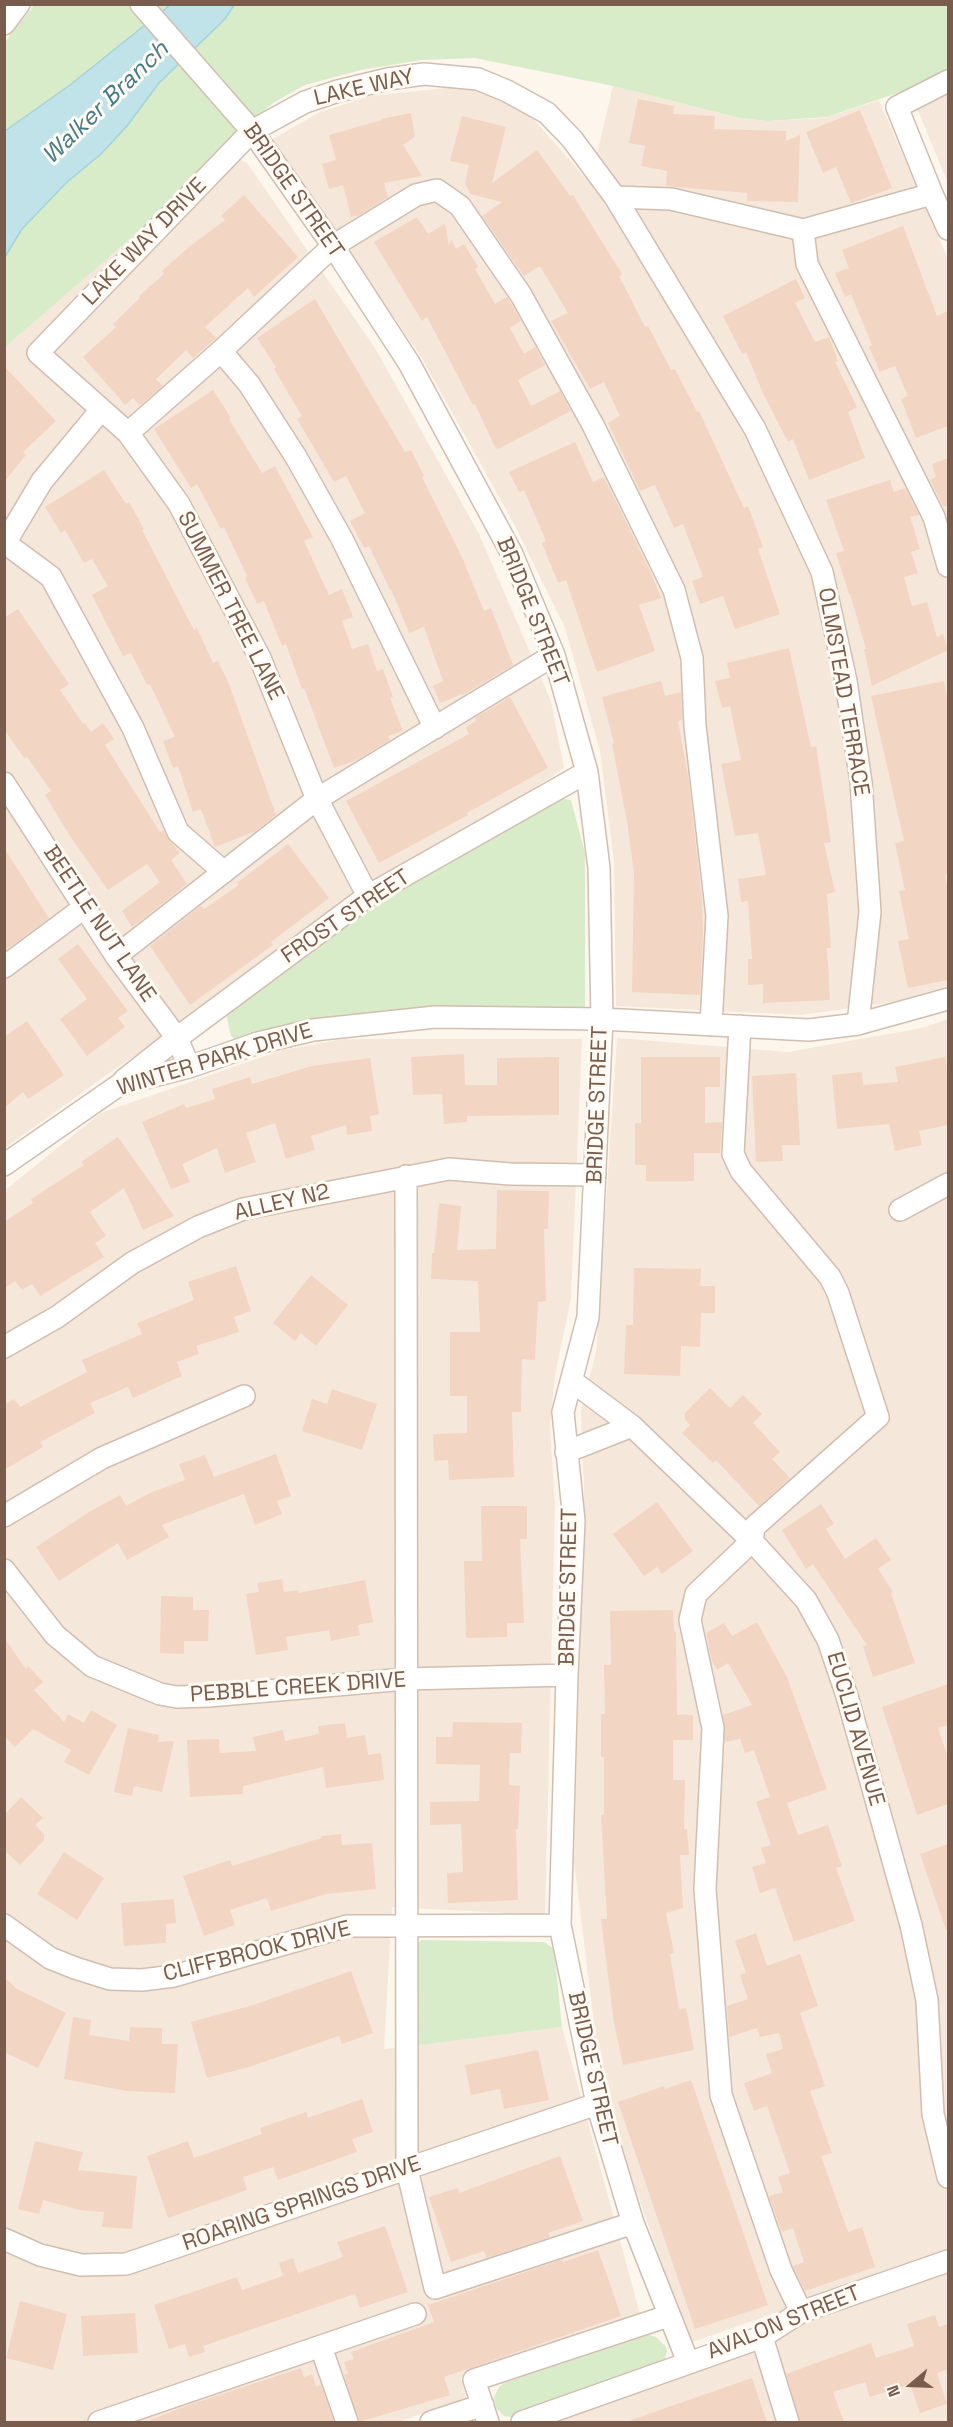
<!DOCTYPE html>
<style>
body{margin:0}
#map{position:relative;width:953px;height:2427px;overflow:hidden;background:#fdf6ec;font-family:"Space Grotesk",sans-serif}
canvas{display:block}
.frame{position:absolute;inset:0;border:6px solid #7a5c4d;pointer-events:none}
.north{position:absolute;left:881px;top:2355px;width:60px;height:60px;-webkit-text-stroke:4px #fffaf3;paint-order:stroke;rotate:251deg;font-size:16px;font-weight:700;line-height:24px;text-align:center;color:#7a5c4d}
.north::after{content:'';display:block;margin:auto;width:21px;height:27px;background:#7a5c4d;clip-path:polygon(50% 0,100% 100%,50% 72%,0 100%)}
</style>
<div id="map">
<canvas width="953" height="2427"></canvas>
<div class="frame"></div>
<div class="north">N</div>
</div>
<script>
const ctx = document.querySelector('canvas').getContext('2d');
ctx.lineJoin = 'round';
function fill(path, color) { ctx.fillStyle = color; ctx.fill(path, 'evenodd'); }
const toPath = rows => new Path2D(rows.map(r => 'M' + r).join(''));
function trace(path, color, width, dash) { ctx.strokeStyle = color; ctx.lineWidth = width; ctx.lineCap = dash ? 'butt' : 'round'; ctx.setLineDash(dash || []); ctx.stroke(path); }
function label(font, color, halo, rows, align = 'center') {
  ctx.font = font + ' "Space Grotesk",sans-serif'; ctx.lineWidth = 6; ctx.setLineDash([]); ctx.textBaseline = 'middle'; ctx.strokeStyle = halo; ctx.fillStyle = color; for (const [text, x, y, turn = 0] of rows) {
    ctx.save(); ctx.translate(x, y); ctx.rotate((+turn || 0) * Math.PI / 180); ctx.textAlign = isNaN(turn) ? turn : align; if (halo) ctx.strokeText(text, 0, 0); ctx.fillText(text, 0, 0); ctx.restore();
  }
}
fill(toPath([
 [948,68,948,183,909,89],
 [465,86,528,113,590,183,613,86,740,118,768,121,825,118,879,100,948,259,948,986,893,1002,801,1015,616,1006,614,861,600,751,565,628,513,522,420,355,271,140,320,112,370,96],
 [221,150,247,163,375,348,479,534,551,701,564,768,112,1071,5,1148,4,347,153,219],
 [948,1019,948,2252,690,2343,623,2153,595,2032,574,1861,584,1486,581,1412,596,1352,617,1038,788,1052,922,1028],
 [344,1039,582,1039,571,1298,555,1376,550,1425,555,1506,545,1915,392,1907,384,2049,562,2027,640,2314,461,2378,466,2398,398,2422,5,2422,5,1190,101,1113,282,1050],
 [948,2256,948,2422,507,2422]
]), '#f5e8da');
fill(toPath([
 [35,4,948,5,948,68,909,89,827,117,768,121,740,118,613,86,475,58,421,60,361,70,305,85,273,103,221,150,153,219,5,347,4,43],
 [559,798,571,800,585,853,585,1009,565,1012,416,1008,345,1016,243,1039,236,1040,231,1036,226,1014,347,923,473,846],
 [422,1940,544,1942,554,1949,562,2027,412,2046,417,1943],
 [649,2335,656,2337,666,2347,667,2351,664,2363,518,2418,504,2416,496,2408,494,2397,499,2387,504,2383]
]), '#d8ecc9');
const water = toPath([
 [170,5,234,5,225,19,159,83,127,126,101,154,66,183,22,229,5,257,5,131,70,85,170,5]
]);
fill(water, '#bfe3e8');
trace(water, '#a5d3da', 1.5);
fill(toPath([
 [638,99,674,106,673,114,715,116,714,129,786,131,786,141,800,135,798,202,747,201,747,193,666,186,667,171,641,166,645,146,629,143],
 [860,110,892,188,851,203,836,167,823,173,806,132],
 [411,113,415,137,403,145,422,176,384,183,388,197,360,215,351,217,343,185,329,189,322,164,336,160,329,135,382,120,381,119],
 [462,116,506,127,492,183,537,150,570,196,573,195,622,274,619,276,645,327,648,326,671,370,675,369,697,412,699,411,744,508,748,506,763,547,758,549,780,614,735,629,723,596,700,604,692,581,703,577,683,524,674,528,655,485,640,491,608,423,620,416,604,382,590,389,551,321,568,313,540,266,524,276,482,216,502,202,470,194,465,183,469,165,450,161],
 [244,195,298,257,254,297,248,288,205,327,216,338,193,358,186,350,156,379,163,386,140,405,133,398,125,405,83,357,116,327,113,324,140,298,139,296,164,274,162,271,189,247,225,220,221,216],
 [417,217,428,234,445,224,449,246,451,239,456,249,464,244,478,267,475,269,495,304,507,297,510,302,521,321,510,328,524,354,535,347,545,365,518,380,531,406,560,391,571,411,498,449,495,447,475,404,473,405,427,317,422,321,374,242],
 [903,226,937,316,948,311,948,426,916,438,901,399,908,396,895,366,880,372,869,347,872,345,851,294,845,297,835,273,849,268,842,250],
 [796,279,805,298,795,303,815,342,829,337,838,361,835,362,857,407,848,412,865,458,809,480,793,439,788,442,763,393,746,352,742,354,723,316],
 [315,299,405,452,411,450,424,476,422,477,462,557,484,611,491,608,513,665,463,695,462,694,440,703,433,686,443,681,424,627,409,633,391,589,390,590,369,546,364,548,350,521,365,513,346,476,334,482,297,419,302,416,274,369,276,367,257,338],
 [4,366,56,421,23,452,26,455,4,482],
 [213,390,231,418,229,419,262,473,275,466,313,537,304,541,329,595,342,589,353,617,342,621,352,649,368,644,377,671,383,669,393,697,390,698,403,731,388,736,390,740,357,760,334,768,304,688,302,689,286,644,282,646,264,601,257,604,245,578,247,576,224,527,221,529,197,484,191,488,154,429],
 [575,442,593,482,604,477,651,573,661,598,639,605,655,651,597,672,566,580,558,583,542,543,546,541,524,490,519,492,509,472],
 [948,458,948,506,943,506,930,480,936,477,932,464],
 [104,470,126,504,129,502,144,529,142,530,194,630,197,628,213,663,218,661,229,684,276,815,254,832,215,847,201,809,193,812,178,766,173,768,163,741,175,737,150,684,147,685,131,653,123,656,92,595,108,586,92,559,84,563,65,530,61,533,45,507],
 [890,480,894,492,905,488,919,515,910,517,920,549,911,552,918,573,904,577,912,606,927,602,937,637,943,634,948,650,872,686,864,649,866,649,850,594,849,594,836,553,844,551,826,500],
 [18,609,69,684,60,690,83,724,85,723,91,732,103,723,114,739,105,745,160,832,163,830,167,837,180,853,171,860,187,884,132,927,122,911,160,882,147,864,108,890,70,836,45,795,51,791,27,757,24,758,4,729,4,618],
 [789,648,811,747,816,746,831,842,824,843,835,892,827,894,831,948,827,948,830,1000,763,1003,763,984,748,985,748,959,752,959,748,901,741,902,738,879,766,875,758,833,735,836,721,764,741,760,730,706,722,708,715,681,730,678,727,663],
 [661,681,665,696,681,692,682,720,678,721,688,775,702,900,703,933,700,995,632,992,634,873,627,821,612,744,614,743,602,697],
 [944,681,948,702,948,874,945,875,948,892,948,980,908,988,898,941,909,939,899,891,905,890,895,843,904,841,871,696],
 [510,697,548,768,467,813,468,815,379,863,346,801,469,734,466,727,476,721,475,718],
 [288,844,329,898,271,942,273,945,190,1005,150,946,201,906,204,909,239,885,237,883],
 [4,848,49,918,4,951],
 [78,944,128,1011,118,1018,125,1027,87,1056,60,1019,87,999,58,959],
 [27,1021,64,1075,28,1099,23,1092,4,1108,4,1037],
 [464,1054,465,1085,497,1085,497,1058,559,1057,559,1115,467,1116,467,1122,444,1124,442,1094,413,1095,411,1057],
 [641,1057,720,1057,720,1087,705,1087,705,1123,722,1122,720,1153,694,1153,694,1181,646,1181,646,1165,635,1165,635,1123,641,1123],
 [945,1057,948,1072,948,1125,919,1131,922,1145,895,1151,889,1124,837,1129,832,1075,862,1072,863,1085,898,1082,895,1067],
 [370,1058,379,1114,370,1116,372,1131,347,1135,346,1125,311,1136,315,1150,286,1159,275,1123,246,1133,256,1162,225,1173,217,1148,182,1164,190,1182,171,1189,142,1122,184,1104,186,1108,215,1099,212,1089,250,1077,252,1084,312,1066],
 [796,1073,800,1145,782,1145,783,1161,756,1162,752,1076],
 [118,1137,174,1216,143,1230,124,1188,90,1212,106,1236,95,1243,104,1257,40,1296,32,1284,22,1290,15,1281,4,1288,4,1222,33,1203,31,1199,84,1165,81,1162],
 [497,1190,549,1191,548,1229,544,1229,546,1301,538,1302,535,1360,522,1359,521,1412,512,1412,514,1477,449,1480,448,1460,434,1461,433,1434,467,1433,467,1396,450,1396,450,1332,480,1332,478,1281,431,1279,432,1253,434,1253,439,1203,461,1206,457,1250,496,1249],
 [236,1266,251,1311,234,1317,239,1332,196,1346,199,1354,177,1362,182,1376,133,1398,128,1387,90,1403,95,1413,40,1442,43,1447,4,1470,4,1405,14,1399,20,1407,87,1372,82,1360,142,1334,137,1323,194,1300,188,1282],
 [634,1268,701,1269,700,1286,715,1286,715,1313,701,1313,700,1347,681,1346,680,1376,624,1374,626,1325,633,1325],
 [311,1275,348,1305,316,1346,301,1333,295,1341,273,1323],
 [710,1388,730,1408,743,1395,762,1414,753,1423,780,1452,772,1459,790,1478,759,1506,716,1460,713,1463,682,1433,690,1425,685,1419,685,1413],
 [332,1389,377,1404,362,1450,302,1431,312,1399,327,1404],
 [276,1454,291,1496,277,1501,282,1514,255,1525,244,1494,162,1525,169,1537,127,1560,118,1543,59,1581,36,1547,89,1512,120,1495,126,1506,152,1492,185,1480,179,1464,205,1455,214,1477],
 [657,1502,693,1551,662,1574,657,1567,644,1576,613,1534],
 [821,1504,834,1524,826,1529,845,1559,876,1538,891,1560,878,1569,893,1592,891,1593,915,1663,873,1677,863,1646,867,1645,813,1564,806,1569,782,1530],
 [481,1506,527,1506,527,1539,520,1539,524,1623,507,1623,507,1637,466,1638,464,1561,482,1561],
 [282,1579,284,1592,298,1590,299,1593,365,1580,373,1622,358,1625,360,1635,331,1641,329,1630,286,1637,288,1650,256,1655,246,1594,259,1592,257,1583],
 [161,1596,193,1597,193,1610,209,1610,208,1641,184,1641,184,1654,160,1653],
 [673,1610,674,1631,676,1632,677,1715,693,1715,693,1740,673,1740,673,1780,685,1780,684,1829,687,1829,689,1855,680,1855,683,1908,666,1913,674,1953,670,1954,679,2009,686,2008,694,2050,623,2065,614,2023,601,1919,607,1919,601,1815,604,1815,604,1757,601,1757,601,1714,605,1714,604,1665,611,1665,610,1611],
 [757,1622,787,1677,827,1789,787,1803,798,1835,828,1825,842,1866,836,1868,855,1921,794,1942,775,1888,760,1893,752,1867,766,1863,761,1848,771,1845,756,1802,770,1797,754,1750,745,1753,740,1739,725,1742,723,1715,752,1705,728,1663,717,1670,712,1661,706,1633,724,1623,732,1636],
 [4,1638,26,1669,28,1666,43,1682,34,1690,64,1722,68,1714,84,1723,91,1710,117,1725,89,1775,64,1762,71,1750,33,1729,15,1747,4,1736],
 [948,1684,948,1725,938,1728,948,1757,948,1804,917,1815,882,1707],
 [453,1722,522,1723,521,1753,510,1753,509,1785,520,1786,518,1829,516,1829,518,1900,448,1903,447,1873,463,1872,461,1824,430,1825,430,1802,479,1801,480,1765,436,1764,436,1737,452,1737],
 [345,1723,347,1738,365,1735,368,1755,381,1753,384,1780,326,1788,323,1767,243,1786,243,1794,190,1797,187,1740,219,1739,220,1753,256,1751,253,1737,283,1730,285,1741,319,1734,318,1726],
 [128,1728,159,1735,158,1742,174,1741,162,1792,134,1786,132,1796,114,1792],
 [21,1797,43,1818,35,1825,44,1834,44,1840,20,1865,4,1850,4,1815],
 [341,1834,342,1845,372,1843,376,1889,326,1894,271,1911,267,1898,230,1910,235,1925,204,1936,183,1876,230,1860,232,1866,321,1838,321,1836],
 [948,1844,948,1929,946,1930,920,1854],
 [64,1852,104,1878,77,1920,37,1894],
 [174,1899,176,1923,166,1924,166,1943,124,1946,121,1903],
 [756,1933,767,1966,800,1954,818,2006,800,2013,825,2086,810,2091,832,2153,821,2156,848,2232,862,2227,875,2267,805,2291,793,2266,804,2262,793,2228,782,2232,769,2196,783,2192,778,2177,790,2173,767,2106,754,2111,744,2083,772,2073,766,2054,783,2049,779,2033,760,2037,757,2028,729,2037,727,2006,748,1999,740,1975,746,1973,735,1941],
 [351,1971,373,2033,342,2044,339,2036,249,2067,207,2078,191,2022,253,2005],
 [4,1977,17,1989,66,2013,38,2068,4,2052],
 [73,2017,91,2020,89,2035,129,2041,130,2027,162,2028,162,2044,178,2044,175,2093,127,2091,64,2079],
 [538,2050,549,2100,504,2109,500,2089,471,2095,465,2065],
 [691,2080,768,2305,695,2329,618,2102,664,2086,665,2089],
 [362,2099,373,2132,352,2139,357,2152,278,2180,273,2167,243,2177,247,2190,168,2218,147,2156,188,2141,194,2158,262,2134,260,2128,306,2112,308,2118],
 [35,2141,83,2152,78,2170,137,2176,132,2229,102,2227,104,2212,80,2210,43,2200,39,2214,18,2209],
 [560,2156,583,2221,548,2233,550,2237,487,2258,484,2251,451,2262,429,2197,458,2188,459,2193],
 [385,2226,408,2292,360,2308,355,2294,203,2346,205,2352,189,2357,185,2344,169,2349,154,2305,237,2277,242,2290,283,2276,279,2263,293,2258,298,2273,343,2257,337,2242],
 [598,2250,621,2316,444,2377,450,2395,359,2422,344,2375,348,2373,344,2362,354,2359,351,2352,434,2322,428,2305,558,2261,562,2260,563,2262],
 [20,2301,67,2314,53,2370,6,2358],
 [135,2313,138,2353,83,2356,81,2316],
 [935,2315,939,2327,948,2324,948,2369,937,2373,947,2404,920,2413,910,2384,870,2397,865,2382,833,2392,844,2422,800,2422,786,2374,871,2343,876,2358,914,2346,907,2324],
 [301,2368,304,2377,312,2374,316,2386,321,2385,334,2422,151,2422,150,2420,186,2406],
 [752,2378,767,2422,632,2422,631,2420]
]), '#f3d5c3');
const minor = toPath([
 [141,4,252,131,333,246,409,363,512,554,554,655,587,772,599,868,602,1019,588,1317,563,1412,574,1521,567,1675,560,1925,597,2104,633,2223,688,2362],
 [4,24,19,4],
 [948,81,897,107,932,194,948,229],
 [615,197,671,199,803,230,932,194],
 [803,230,807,264,934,517,948,566],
 [221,351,249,384,296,457,342,539,435,728],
 [101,410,42,481,5,543,51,577,133,728,178,832,224,872],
 [128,433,221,351,333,246,416,195,437,190,460,206,521,295,593,425,674,590,692,658,695,726,717,916,711,1025],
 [4,783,116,956,177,1038,189,1067],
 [368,896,317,799,260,658,179,504,128,433,38,353,252,131,305,102,338,91,388,79,424,74,478,79,507,91,547,113,572,139,615,197,755,429,822,572,846,681,861,782,870,912,858,1024],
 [116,956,317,799,554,655],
 [4,967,85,907],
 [740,1026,733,1154,741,1171,830,1277,838,1293,878,1417,754,1527,752,1541,696,1594,690,1620,713,1728,705,1889,721,2095,781,2270,801,2312],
 [124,1080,177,1038,368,896,587,772],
 [4,1165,119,1085,189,1067,258,1043,313,1030,435,1017,602,1019,809,1030,858,1024,948,999],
 [406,1176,407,2169,435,2288,633,2223],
 [900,1210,948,1184],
 [4,1347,57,1317,132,1263,198,1227,243,1209,449,1169,510,1174,595,1175],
 [572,1381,632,1426,752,1541,806,1600,828,1640,847,1696,911,1925,927,2000,933,2114,948,2177],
 [566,1452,632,1426],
 [4,1516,102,1458,244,1396],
 [4,1570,55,1635,92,1666,160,1694,177,1697,209,1696,406,1679,567,1675],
 [4,1925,50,1958,75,1968,110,1979,142,1980,174,1976,347,1926,560,1925],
 [4,2239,40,2255,81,2265,126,2264,597,2104],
 [762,2337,788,2422],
 [321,2347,347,2422],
 [99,2422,415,2314],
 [431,2422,483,2405],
 [488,2422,474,2380,668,2316],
 [522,2422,762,2337,801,2312,948,2261]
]);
trace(minor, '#d1beb0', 24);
trace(minor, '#fff', 21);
label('22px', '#7a5c4d', '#fffaf3', [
 ["LAKE WAY",364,88,-13],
 ["BRIDGE STREET",293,191,55],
 ["LAKE WAY DRIVE",145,242,-46],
 ["SUMMER TREE LANE",230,606,63],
 ["BRIDGE STREET",532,612,68],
 ["OLMSTEAD TERRACE",843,692,80],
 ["FROST STREET",346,917,-34],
 ["BEETLE NUT LANE",99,924,56],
 ["WINTER PARK DRIVE",215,1060,-17],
 ["BRIDGE STREET",598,1105,-88],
 ["ALLEY N2",282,1203,-13],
 ["BRIDGE STREET",569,1587,-89],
 ["PEBBLE CREEK DRIVE",298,1688,-4],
 ["EUCLID AVENUE",855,1729,74],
 ["CLIFFBROOK DRIVE",257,1952,-14],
 ["BRIDGE STREET",592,2069,77],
 ["ROARING SPRINGS DRIVE",302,2204,-19],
 ["AVALON STREET",784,2323,-22]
]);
label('italic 24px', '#437c86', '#fffaf3', [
 ["Walker Branch",106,103,-44]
]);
</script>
